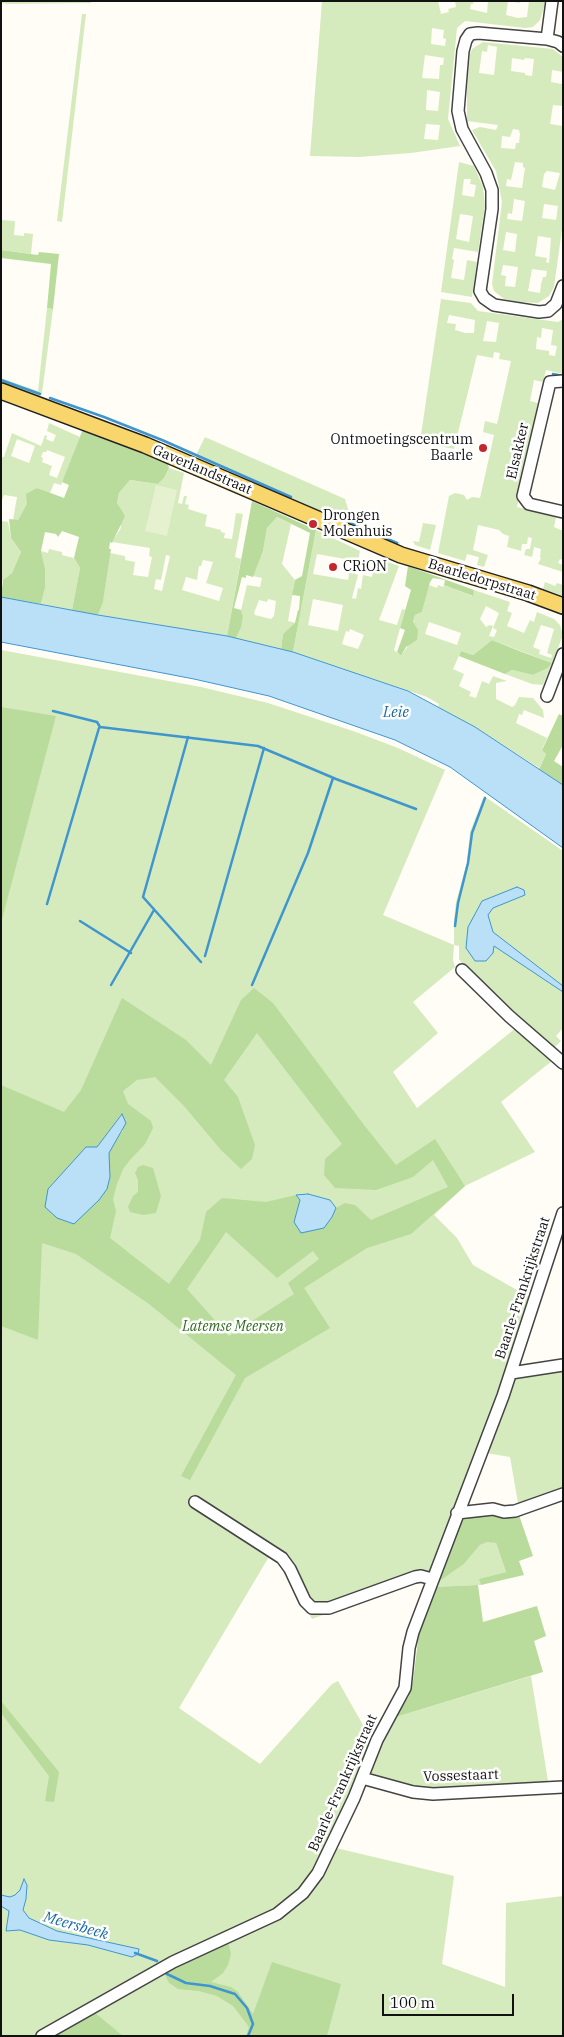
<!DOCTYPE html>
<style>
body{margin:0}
#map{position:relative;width:564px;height:2037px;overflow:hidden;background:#fffdf5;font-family:"IBM Plex Serif",serif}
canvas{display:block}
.frame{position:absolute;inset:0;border:2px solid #111;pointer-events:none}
.scale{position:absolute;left:382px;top:1994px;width:132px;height:22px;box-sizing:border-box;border:2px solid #111;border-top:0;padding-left:6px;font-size:15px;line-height:18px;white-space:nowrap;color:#111;-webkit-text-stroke:4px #fff;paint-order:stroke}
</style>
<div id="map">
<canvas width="564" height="2037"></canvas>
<div class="frame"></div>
<div class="scale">100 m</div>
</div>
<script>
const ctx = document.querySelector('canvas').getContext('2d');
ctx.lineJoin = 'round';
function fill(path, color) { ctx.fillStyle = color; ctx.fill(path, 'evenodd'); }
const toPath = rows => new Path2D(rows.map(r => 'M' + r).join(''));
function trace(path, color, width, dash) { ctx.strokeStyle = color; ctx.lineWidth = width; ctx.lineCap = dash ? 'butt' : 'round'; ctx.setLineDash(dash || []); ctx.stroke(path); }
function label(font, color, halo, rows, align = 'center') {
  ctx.font = font + ' "IBM Plex Serif",serif'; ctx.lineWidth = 5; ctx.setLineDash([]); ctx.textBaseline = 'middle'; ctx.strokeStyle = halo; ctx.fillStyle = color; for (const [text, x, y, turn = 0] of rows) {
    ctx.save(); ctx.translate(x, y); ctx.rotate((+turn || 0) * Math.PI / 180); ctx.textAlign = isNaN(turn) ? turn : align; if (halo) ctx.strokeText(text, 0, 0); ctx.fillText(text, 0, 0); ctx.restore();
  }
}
fill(toPath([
 [1,1,91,1,91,3,8,4,1,3],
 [322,1,438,1,441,14,449,12,448,9,456,7,455,1,474,1,473,4,471,4,470,9,487,13,488,1,520,1,520,3,508,1,506,15,518,18,527,17,529,1,546,1,540,20,533,27,525,28,465,21,457,28,448,119,460,146,411,153,359,157,310,156],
 [432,28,444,30,443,38,446,39,445,46,431,44],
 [425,55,444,58,443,65,440,65,439,79,422,78],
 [427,90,440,92,438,111,426,110],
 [426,124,440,125,438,140,424,139],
 [82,14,86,14,62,222,57,221],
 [483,42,553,49,563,57,563,72,552,70,551,82,562,84,563,106,553,105,550,124,563,126,563,222,554,287,549,296,538,303,520,302,504,299,494,291,492,284,502,202,496,171,472,130,480,127,496,130,498,125,467,121,467,87,470,54,472,49],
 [488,45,497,47,494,75,479,73,482,51,487,52],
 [512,58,524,60,525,58,534,59,532,76,525,75,525,73,511,71],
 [513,129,519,130,520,134,519,143,516,143,515,149,501,148,502,136,510,137],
 [515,162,523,163,523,167,525,168,522,188,506,186,507,179,511,180],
 [547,171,560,173,555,190,542,187,544,174],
 [514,199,525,201,522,221,507,219,508,213,512,214],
 [544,204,558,206,556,220,542,218],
 [506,232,517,234,515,252,503,250],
 [538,236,551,238,549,263,546,262,547,258,535,256],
 [503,265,518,267,515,287,505,286,506,276,501,275],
 [532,269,547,271,546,277,543,277,541,284,540,293,528,291],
 [459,162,474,166,483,187,485,206,478,252,454,248,452,259,454,260,451,278,464,280,467,260,477,262,472,297,441,292],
 [464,179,471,179,470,184,476,185,474,197,462,195],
 [460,214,473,216,469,242,456,239],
 [1,214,2,220,15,221,14,235,24,236,24,233,33,234,31,254,1,250],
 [441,299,471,303,478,311,558,322,563,319,563,374,546,370,543,382,534,380,530,401,538,403,517,507,556,517,554,527,563,531,563,560,560,559,558,563,563,565,563,572,538,564,541,558,540,557,541,549,534,547,532,557,524,555,526,549,530,549,532,538,528,537,527,544,522,544,521,551,518,550,507,547,509,536,503,534,499,530,478,525,473,550,488,555,484,567,477,565,479,557,467,554,465,561,438,553,449,496,455,493,464,495,467,500,472,497,480,498,494,435,483,432,485,421,497,424,511,361,499,359,500,353,494,352,493,358,477,355,454,449,439,446,440,439,421,435],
 [449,315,475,320,474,333,465,333,455,330,456,324,447,323],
 [487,321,499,323,496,342,483,341],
 [542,328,553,330,551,345,557,346,555,356,549,355,549,351,536,349,537,337,541,338],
 [47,308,53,309,42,393,38,398,1,385,1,378,38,391],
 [49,423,80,437,61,485,54,483,50,493,37,488,18,520,13,520,17,497,4,495,1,502,1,457,4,457,12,433,41,446,45,435,47,436,46,439,53,442,56,435,47,431],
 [17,439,35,446,29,463,11,456],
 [47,450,65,457,57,478,49,475,52,466,42,462,43,458,41,457,43,452,46,452],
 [205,437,345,499,352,522,400,543,398,547,196,455],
 [169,468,184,473,178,503,182,504,184,496,187,496,185,504,189,505,188,509,207,515,205,526,221,530,221,532,225,533,224,538,232,539,236,513,243,514,235,557,241,559,227,636,98,615,103,601,110,553,125,556,125,560,135,562,133,575,148,577,152,557,149,556,150,548,112,542,121,528,117,503,119,493,130,480,158,484,164,478],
 [166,555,170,556,162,591,154,589,156,579,161,580],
 [203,560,213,562,206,583,223,588,219,601,182,590,186,577,197,580,199,566,201,566],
 [277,517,291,524,282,564,295,580,288,621,296,623,283,634,281,649,236,638,243,616,241,610,247,585,260,587,262,578,253,576,263,551,267,528],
 [268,599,276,601,274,616,271,619,255,615,254,613,259,600,267,602],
 [1,521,8,522,11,538,21,552,12,573,3,580,1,584],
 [423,523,436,525,430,550,415,545,413,541,419,542],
 [316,530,360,551,355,574,358,575,352,598,356,599,358,588,361,589,363,575,372,577,376,558,399,566,379,620,397,625,402,609,405,610,394,650,401,656,418,631,413,623,415,615,422,612,429,585,437,588,438,585,443,587,444,585,472,596,474,590,510,602,507,611,512,613,507,626,524,633,530,620,534,622,537,612,554,619,560,625,563,635,558,648,543,685,532,684,505,674,512,670,533,675,548,668,552,663,492,640,473,655,461,651,453,669,464,674,459,686,471,692,469,696,476,698,482,681,489,684,493,676,507,681,496,683,496,699,512,707,515,705,519,697,533,698,543,710,544,718,524,710,522,715,519,714,516,723,547,738,542,749,546,754,539,768,475,727,438,707,439,704,427,697,293,652],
 [317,554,351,560,348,580,313,574],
 [313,599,343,605,338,631,308,625],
 [486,606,499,613,493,628,497,630,494,637,489,636,493,626,490,625,486,627,480,619],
 [429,622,461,633,457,645,425,634],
 [541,625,554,629,547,653,552,655,551,658,539,654,540,650,533,647],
 [350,629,364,635,358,649,342,644,346,631,349,632],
 [49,549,62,552,62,555,74,558,80,568,72,610,41,604,45,588,45,568,41,551,48,553],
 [545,582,555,586,557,583,563,585,563,596,543,589],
 [1,650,201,687,268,703,353,731,398,748,445,770,383,915,454,945,454,920,456,902,467,862,470,832,484,796,563,851,563,1028,556,1036,561,1041,553,1049,466,970,459,959,459,946,454,945,453,960,455,967,413,1002,438,1033,393,1072,417,1108,517,1027,553,1060,501,1102,535,1152,465,1186,434,1215,457,1238,473,1265,531,1298,526,1317,430,1578,420,1580,312,1619,284,1567,270,1555,179,1708,260,1764,332,1684,338,1681,371,1739,377,1740,332,1847,454,1876,442,1964,505,1987,506,1903,563,1896,563,2036,1,2036],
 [563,1369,563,1487,518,1503,510,1457,486,1453,512,1381,516,1376],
 [487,1541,496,1543,506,1572,480,1579,481,1585,478,1585,432,1587,437,1575,451,1573,464,1564,480,1545],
 [531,1676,548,1781,466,1788,422,1790,370,1773,381,1744,396,1717]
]), '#d5ebbd');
fill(toPath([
 [1,250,38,255,39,252,59,254,53,309,47,308,51,264,1,258],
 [83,429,168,464,169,468,164,478,158,484,130,480,119,493,117,503,125,516,112,543,110,542,109,549,111,549,103,602,98,615,72,610,80,568,74,558,79,537,62,531,58,537,56,534,45,532,41,551,45,568,45,588,41,604,1,597,3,580,12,573,21,552,11,538,9,519,18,520,27,504,26,494,37,488,64,498,69,485,62,482],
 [252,501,316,530,293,652,281,649,283,634,295,623,298,610,299,610,300,596,292,595,295,580,302,576,310,533,277,517,267,528,263,551,253,577,246,575,246,578,242,577,234,608,241,610,243,616,241,627,236,638,227,636],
 [408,566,474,590,473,596,444,585,445,580,433,578,430,582,422,612,415,615,413,622,418,630,417,640,406,647,401,656,397,652,405,630,400,628,411,590,405,586],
 [492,640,522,652,552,663,548,668,533,675,512,670,505,674,459,656,461,651,473,655],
 [1,707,56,716,1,923],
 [559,714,563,716,563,745,554,761,563,767,563,785,539,769,546,754,542,750],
 [254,988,273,1003,364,1125,396,1165,435,1139,465,1186,411,1234,367,1248,304,1288,330,1328,245,1378,190,1480,181,1476,236,1375,149,1304,76,1254,42,1243,38,1340,1,1326,1,1085,64,1112,81,1090,122,998,186,1040,211,1065,241,1000],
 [257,1033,342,1144,325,1159,324,1175,335,1188,376,1190,413,1177,433,1160,448,1187,371,1220,355,1205,345,1203,336,1208,332,1217,294,1222,300,1200,296,1195,266,1202,222,1198,206,1212,200,1240,169,1284,110,1238,116,1211,113,1199,117,1184,123,1169,130,1160,145,1144,153,1128,151,1121,128,1104,123,1091,137,1080,155,1077,184,1106,221,1150,241,1169,252,1159,255,1145,238,1097,224,1080],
 [121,1114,123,1131,112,1144,108,1159,48,1189,86,1147,97,1147],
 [226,1232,277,1278,313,1251,319,1259,288,1283,294,1294,229,1336,187,1289],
 [143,1165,153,1168,161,1196,156,1213,143,1215,130,1212,128,1207,133,1196,138,1192,138,1180,135,1173,138,1167],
 [488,1513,519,1515,533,1556,519,1561,524,1575,481,1585,479,1579,506,1572,496,1543,487,1542,480,1545,464,1564,441,1580,437,1575,460,1519,464,1516],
 [478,1585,483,1622,537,1606,546,1636,534,1641,543,1672,396,1717,409,1696,413,1681,419,1633,432,1587],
 [1,1701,59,1772,54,1802,45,1801,49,1776,1,1713],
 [228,1941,231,1954,228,1965,223,1973,211,1982,231,1987,238,1992,253,2014,272,1962,341,1984,327,2036,246,2036,249,2027,233,2006,217,1996,199,1991,178,1989,169,1983,163,1971],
 [94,2012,123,2036,51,2036]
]), '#b9dc9c');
fill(toPath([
 [156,485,177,490,167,536,145,531]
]), '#e6f2cf');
const water = toPath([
 [1,597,98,615,227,636,293,652,408,691,475,727,563,785,563,848,450,767,395,740,269,696,194,679,1,642,1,597],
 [517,887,524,890,525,895,493,908,488,915,493,932,563,986,563,992,494,946,493,953,486,961,475,961,466,948,468,927,482,901,517,887],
 [122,1114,126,1123,109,1153,110,1177,107,1189,99,1200,74,1224,57,1218,45,1207,48,1189,86,1147,97,1147,122,1114],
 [308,1194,330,1200,336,1208,332,1217,324,1228,301,1233,294,1222,300,1200,296,1195,308,1194],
 [24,1879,27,1885,26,1899,23,1910,29,1918,57,1931,139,1949,138,1954,132,1957,88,1945,49,1940,20,1930,6,1931,9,1911,1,1906,1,1895,10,1897,15,1895,20,1890,24,1879]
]);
fill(water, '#b9e0f7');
trace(water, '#3f96cf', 1);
trace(toPath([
 [553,374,563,376],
 [1,380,40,394],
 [50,398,104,417,162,440,291,497],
 [331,515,397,543],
 [53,711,97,722,100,727,258,746,336,779,416,809],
 [188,737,143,897,201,962],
 [47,904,99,728],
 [80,921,131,953],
 [455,926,458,903,468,863,472,833,485,798],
 [205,956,264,748],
 [111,985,154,910],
 [252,985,308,853,333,778],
 [135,1953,157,1961],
 [167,1974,186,1983,210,1986,235,1994,247,2008,253,2024,248,2036]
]), '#3f96cf', 2.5);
const minor = toPath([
 [552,1,547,39,558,42,563,46],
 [547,39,478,33,470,34,466,40,463,51,458,111,462,129,486,173,492,190,492,209,480,291,484,298,494,305,539,312,548,311,556,304,563,286],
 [563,381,550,382,523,496,529,504,563,512],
 [547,696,563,654],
 [462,970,509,1016,563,1063],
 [511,1373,563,1365],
 [195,1502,282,1558,290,1569,305,1601,312,1608,329,1608,415,1577,421,1576,432,1579],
 [457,1513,493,1509,504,1512,515,1511,563,1494],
 [362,1778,413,1792,433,1794,563,1787],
 [42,2036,173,1962,277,1914,303,1893,318,1873,354,1798,377,1740,405,1688,409,1648,413,1632,503,1396,563,1213]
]);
const major = toPath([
 [1,391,145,445,401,555,528,593,563,606]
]);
trace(minor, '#444', 14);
trace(major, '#222', 18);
trace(minor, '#fff', 11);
trace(major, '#f9d66b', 15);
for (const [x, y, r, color] of [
 [483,448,5,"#c4262e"],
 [313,524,5,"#c4262e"],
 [333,567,5,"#c4262e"]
]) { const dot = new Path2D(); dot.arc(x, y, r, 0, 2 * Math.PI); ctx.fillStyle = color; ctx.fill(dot); trace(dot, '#fff', 2); }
label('14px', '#111', '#fff', [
 ["Ontmoetingscentrum",473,440,"right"],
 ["Baarle",473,456,"right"],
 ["Drongen",323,516],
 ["Molenhuis",323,532],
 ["CRiON",343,567]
], 'left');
label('14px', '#111', '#fff', [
 ["Elsakker",518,451,-77],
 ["Gaverlandstraat",202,470,23],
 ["Baarledorpstraat",482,580,17],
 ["Baarle-Frankrijkstraat",523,1288,-72],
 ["Vossestaart",461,1776,-2],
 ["Baarle-Frankrijkstraat",343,1783,-66]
]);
label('italic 14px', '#2f6b1f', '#fff', [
 ["Latemse Meersen",233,1327]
]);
label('italic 15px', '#1768a6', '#fff', [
 ["Leie",396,713],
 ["Meersbeek",76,1926,16]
]);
</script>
